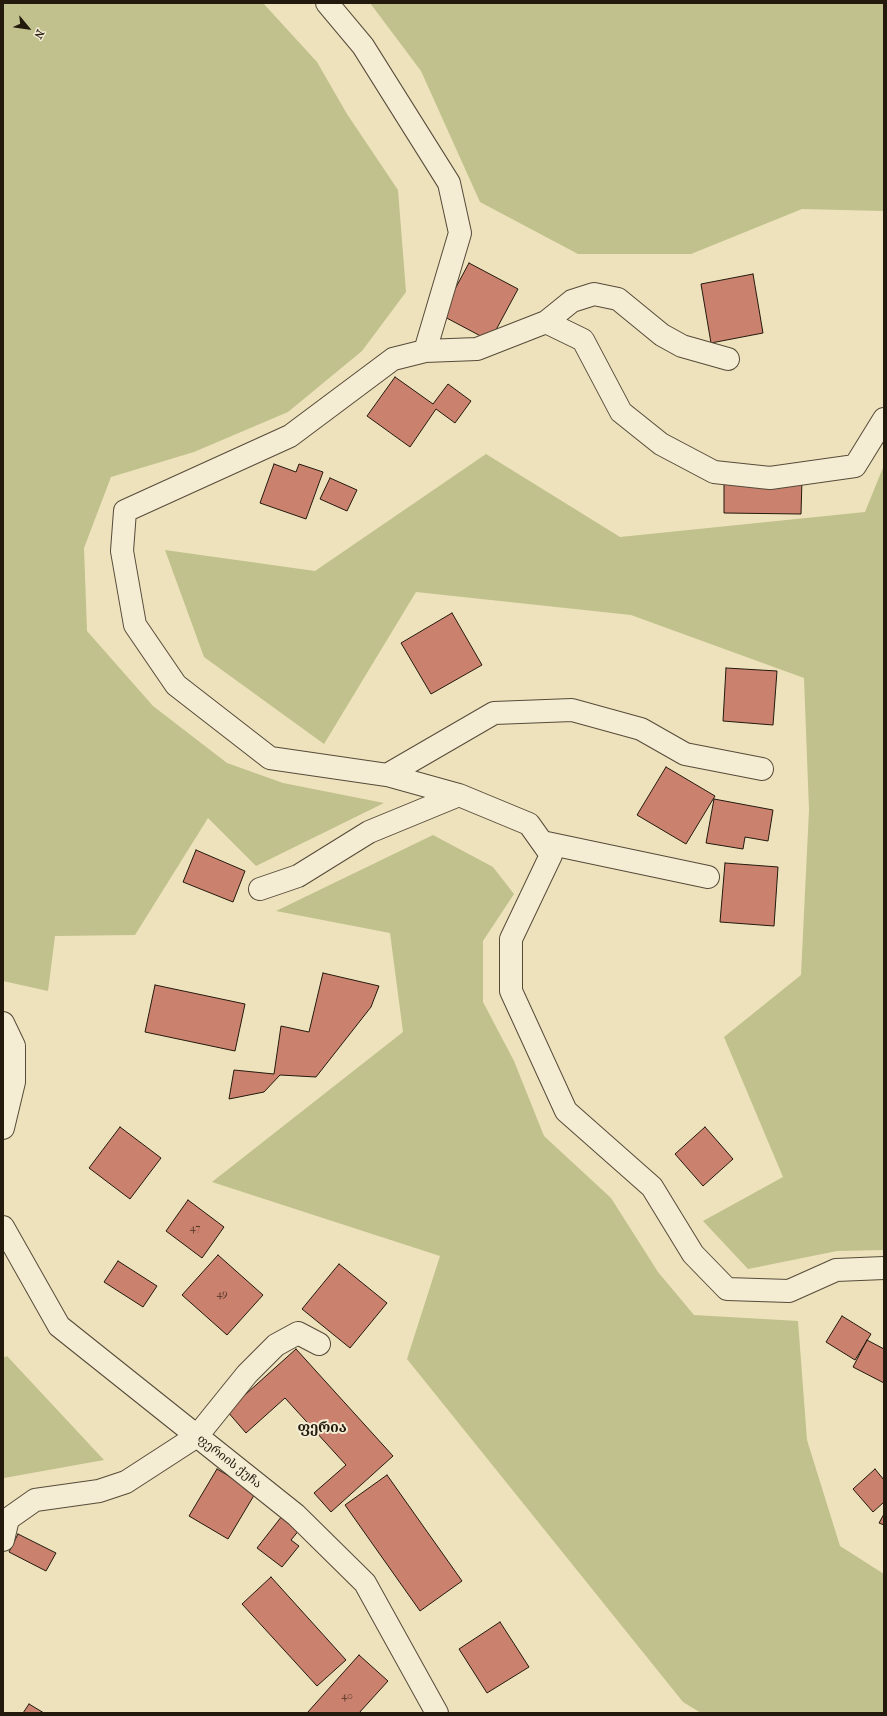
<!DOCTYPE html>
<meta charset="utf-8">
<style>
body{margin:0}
#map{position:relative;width:887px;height:1716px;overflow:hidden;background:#eee2bc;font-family:"IM FELL French Canon",serif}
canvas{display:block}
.frame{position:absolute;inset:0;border:4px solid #23190d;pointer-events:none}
.north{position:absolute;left:8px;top:8px;width:40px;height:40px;-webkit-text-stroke:3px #f4ecd3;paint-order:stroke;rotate:119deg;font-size:11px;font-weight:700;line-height:16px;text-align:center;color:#23190d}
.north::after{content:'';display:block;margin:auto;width:14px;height:18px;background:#23190d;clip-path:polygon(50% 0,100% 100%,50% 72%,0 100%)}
</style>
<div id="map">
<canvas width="887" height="1716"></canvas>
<div class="frame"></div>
<div class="north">N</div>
</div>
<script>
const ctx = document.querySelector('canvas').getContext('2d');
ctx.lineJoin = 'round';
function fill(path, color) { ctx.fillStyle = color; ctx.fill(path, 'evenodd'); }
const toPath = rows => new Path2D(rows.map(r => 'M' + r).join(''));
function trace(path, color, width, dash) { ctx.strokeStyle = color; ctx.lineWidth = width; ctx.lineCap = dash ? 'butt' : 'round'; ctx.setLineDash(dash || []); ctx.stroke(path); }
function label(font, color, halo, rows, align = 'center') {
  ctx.font = font + ' "IM FELL French Canon","Noto Serif Georgian",serif'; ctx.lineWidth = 4; ctx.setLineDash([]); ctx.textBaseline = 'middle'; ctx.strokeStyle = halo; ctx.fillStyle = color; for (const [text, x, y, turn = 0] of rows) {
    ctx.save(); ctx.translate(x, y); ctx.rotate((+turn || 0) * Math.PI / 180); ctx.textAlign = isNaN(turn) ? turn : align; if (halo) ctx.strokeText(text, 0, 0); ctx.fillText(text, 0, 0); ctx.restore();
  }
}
fill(toPath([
 [3,3,263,3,317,62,347,114,398,190,406,292,362,351,288,412,194,452,111,477,84,548,87,631,153,706,227,763,283,783,384,803,256,866,208,818,135,935,55,936,48,991,3,981],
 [370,3,884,3,884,211,802,209,691,254,578,254,480,202,421,71],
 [486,454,620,537,865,512,884,465,884,1250,837,1251,748,1269,703,1221,783,1177,724,1037,801,975,809,810,804,678,631,615,416,592,324,744,204,657,165,550,315,571],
 [433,835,493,867,514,894,483,941,483,1002,514,1061,544,1136,611,1198,658,1272,694,1315,798,1321,807,1440,840,1546,884,1574,884,1713,701,1713,683,1702,407,1359,440,1256,212,1182,403,1032,390,933,276,911],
 [7,1356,104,1460,4,1478,3,1480,3,1358]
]), '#c0c18c');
const building = toPath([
 [469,263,518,289,490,341,441,315,469,263],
 [753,274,763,333,711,343,701,284,753,274],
 [395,377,433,404,448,384,471,401,455,423,436,409,410,447,367,416,395,377],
 [274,464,296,472,299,464,323,472,306,519,260,503,274,464],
 [724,477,802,479,801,514,724,513,724,477],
 [330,478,357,490,347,511,320,499,330,478],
 [452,613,482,665,431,694,401,643,452,613],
 [726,668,777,671,773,725,723,721,726,668],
 [666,767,715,796,686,844,637,815,666,767],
 [714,799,773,810,768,841,745,837,743,849,706,843,714,799],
 [196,850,245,871,233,902,183,882,196,850],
 [725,863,778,867,774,926,720,922,725,863],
 [323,973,379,986,371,1007,316,1077,280,1075,264,1092,229,1099,234,1070,274,1074,281,1026,309,1032,323,973],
 [155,985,245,1004,235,1051,145,1032,155,985],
 [120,1127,161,1158,130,1199,89,1168,120,1127],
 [705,1127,733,1159,703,1186,675,1154,705,1127],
 [188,1200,224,1227,202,1258,166,1231,188,1200],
 [218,1255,263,1295,227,1335,182,1295,218,1255],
 [118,1261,157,1286,143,1307,104,1282,118,1261],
 [339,1264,387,1303,350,1348,302,1309,339,1264],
 [842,1316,871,1334,855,1360,826,1342,842,1316],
 [867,1340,884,1349,884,1383,853,1367,867,1340],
 [296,1349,393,1456,331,1512,314,1493,346,1465,285,1398,246,1433,227,1411,296,1349],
 [217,1469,256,1492,228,1539,189,1516,217,1469],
 [875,1469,884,1480,884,1502,873,1512,853,1489,875,1469],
 [387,1475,462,1581,420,1611,345,1505,387,1475],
 [884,1514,884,1525,879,1523,884,1514],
 [282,1516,300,1529,291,1540,299,1546,282,1567,257,1548,282,1516],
 [18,1534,56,1553,46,1571,9,1552,18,1534],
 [271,1577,346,1660,317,1686,242,1604,271,1577],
 [500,1622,529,1667,487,1693,459,1649,500,1622],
 [359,1655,388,1681,359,1713,307,1713,359,1655],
 [29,1704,44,1713,23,1713,29,1704]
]);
fill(building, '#ca816d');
trace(building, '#23190d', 1);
const minor = toPath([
 [327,3,363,46,449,183,460,233,425,351],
 [546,322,572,301,594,294,618,299,662,335,682,346,728,359],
 [884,419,855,466,770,478,714,472,661,444,621,412,583,340,546,322,477,349,425,351,393,359,290,436,125,511,122,551,135,625,176,685,270,758,387,775,459,795,529,824,551,855,511,939,511,991,566,1111,652,1187,693,1254,727,1289,789,1291,836,1270,884,1268],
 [387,775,494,713,572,710,641,729,685,754,762,769],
 [542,842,708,877],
 [260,889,298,876,369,832,459,795],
 [3,1023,14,1046,14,1082,3,1128],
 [3,1227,59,1326,296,1515,365,1583,437,1713],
 [3,1540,8,1519,35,1500,99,1491,126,1482,197,1436,247,1374,276,1345,298,1333,319,1344]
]);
trace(minor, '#564b39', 24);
trace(minor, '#f4ecd3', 22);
label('10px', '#4d3325', null, [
 ["47",195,1229],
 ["49",222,1295],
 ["40",347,1697]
]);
label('12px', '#23190d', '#f4ecd3', [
 ["ფერიის ქუჩა",229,1462,38]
]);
label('bold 14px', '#23190d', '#f4ecd3', [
 ["ფერია",322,1429]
]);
</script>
